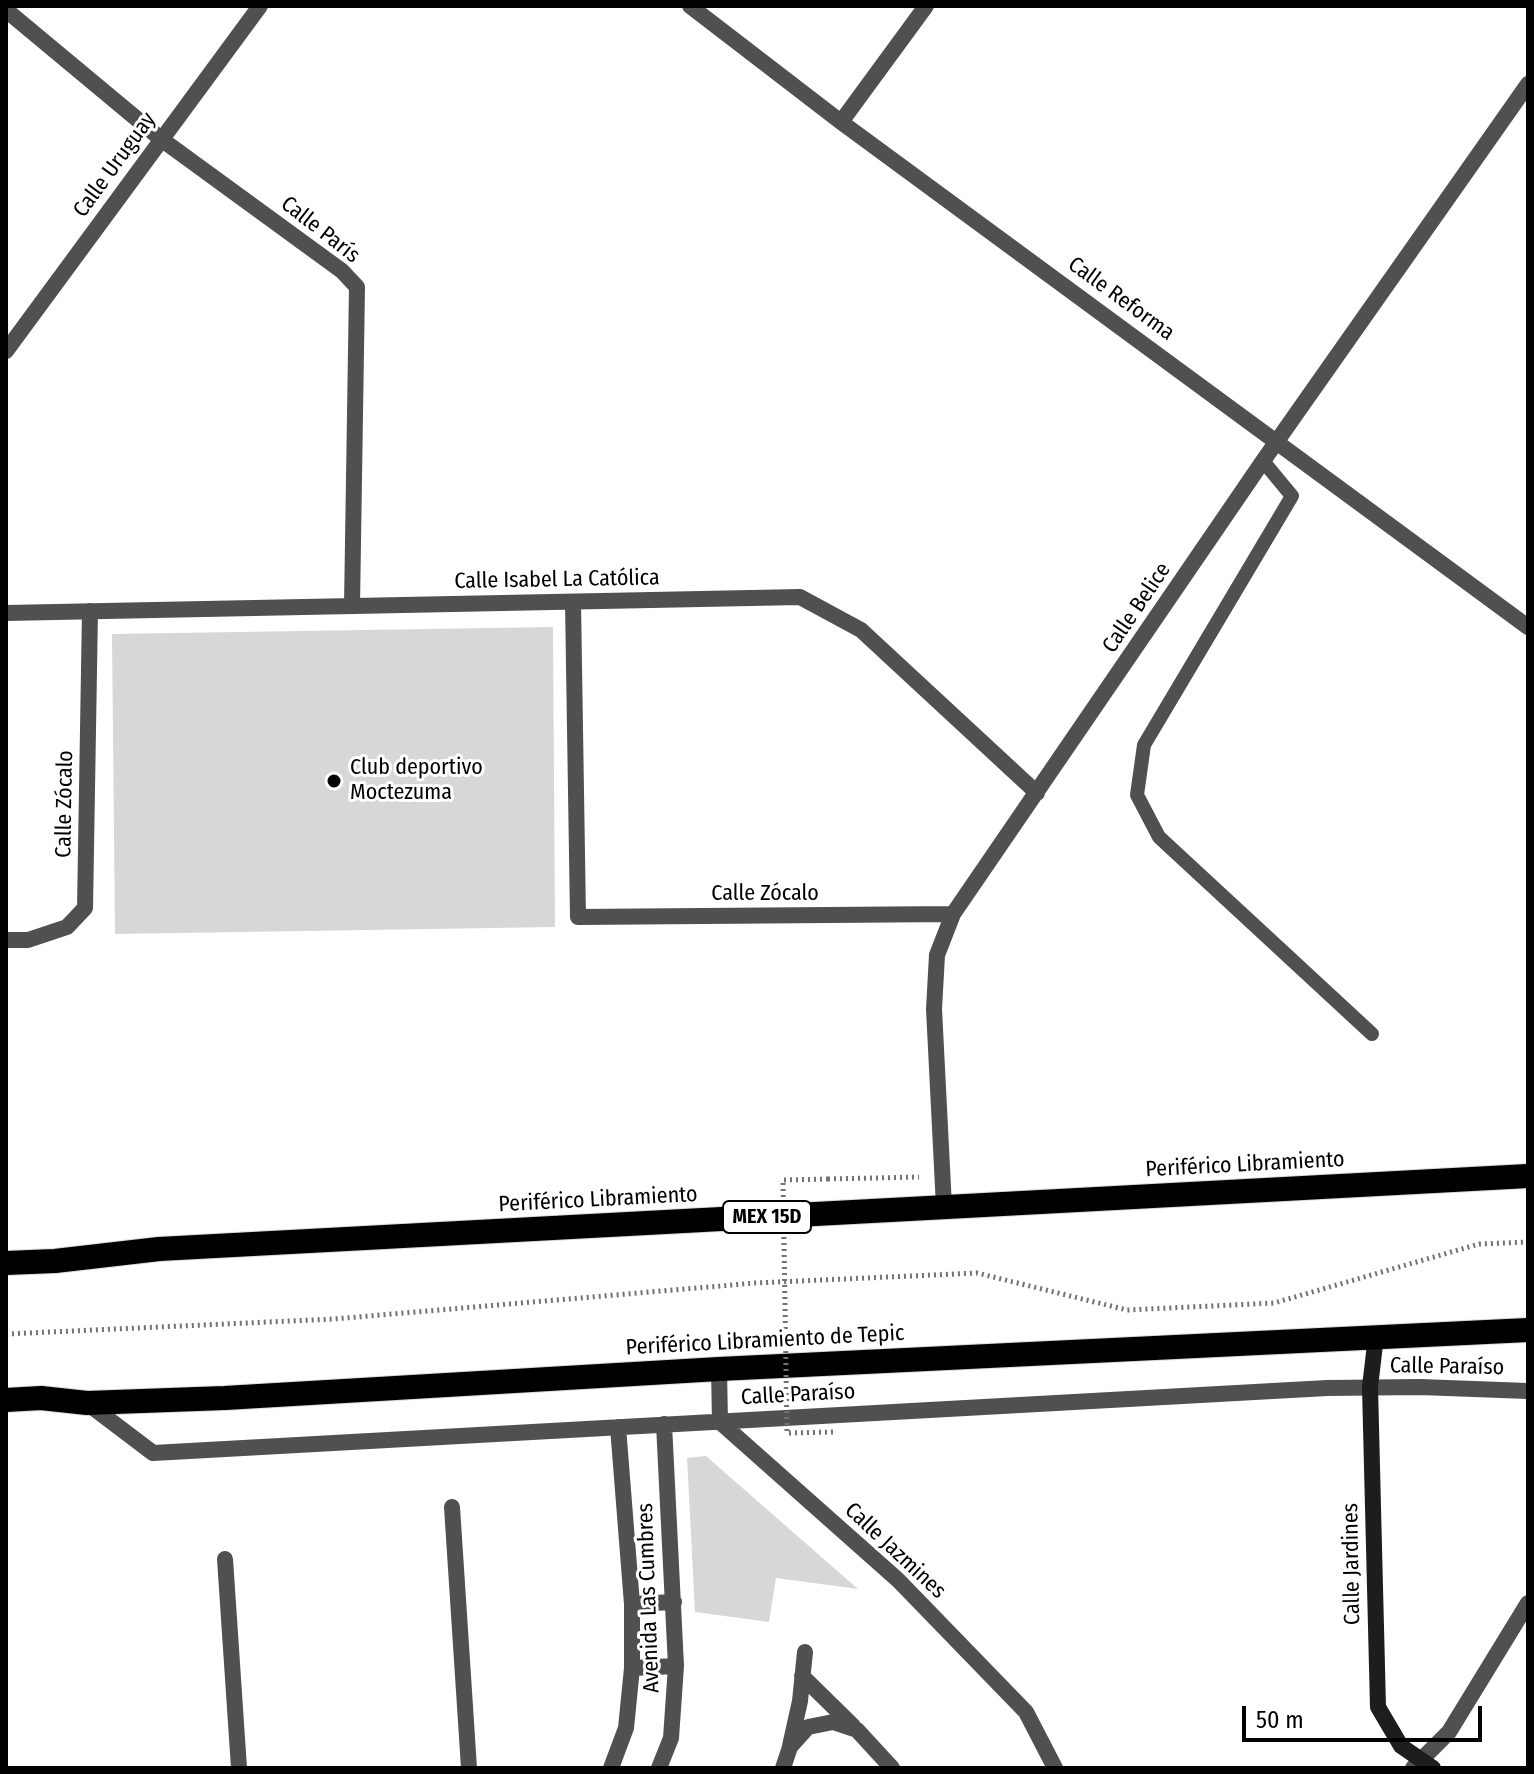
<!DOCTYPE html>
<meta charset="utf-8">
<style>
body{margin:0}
#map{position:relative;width:1534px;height:1774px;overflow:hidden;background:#fff;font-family:"Fira Sans Condensed",sans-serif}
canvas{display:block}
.frame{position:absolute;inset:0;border:8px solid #000;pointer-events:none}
.scale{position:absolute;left:1242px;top:1706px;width:240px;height:36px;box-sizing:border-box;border:4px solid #000;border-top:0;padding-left:10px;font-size:24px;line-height:28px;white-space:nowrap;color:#000;-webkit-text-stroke:6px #fff;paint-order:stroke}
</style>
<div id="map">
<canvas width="1534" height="1774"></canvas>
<div class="frame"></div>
<div class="scale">50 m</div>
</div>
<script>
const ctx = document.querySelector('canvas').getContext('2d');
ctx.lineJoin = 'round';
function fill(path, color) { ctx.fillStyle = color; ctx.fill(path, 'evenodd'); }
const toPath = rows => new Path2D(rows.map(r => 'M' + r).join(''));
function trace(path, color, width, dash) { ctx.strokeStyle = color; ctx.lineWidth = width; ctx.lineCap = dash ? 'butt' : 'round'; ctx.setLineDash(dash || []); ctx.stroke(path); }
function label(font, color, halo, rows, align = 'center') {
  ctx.font = font + ' "Fira Sans Condensed",sans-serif'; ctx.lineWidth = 6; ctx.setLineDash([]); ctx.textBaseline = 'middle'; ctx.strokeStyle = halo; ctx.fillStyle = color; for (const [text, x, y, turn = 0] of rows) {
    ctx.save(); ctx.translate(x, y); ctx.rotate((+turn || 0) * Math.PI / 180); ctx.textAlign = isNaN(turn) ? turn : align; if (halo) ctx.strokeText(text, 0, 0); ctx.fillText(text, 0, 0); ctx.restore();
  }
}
fill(toPath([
 [553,627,555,927,115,934,112,634],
 [706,1456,858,1589,776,1578,769,1622,695,1612,687,1458]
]), '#d7d7d7');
const highway = toPath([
 [6,1263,55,1261,159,1249,1528,1176],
 [6,1400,41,1398,87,1403,225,1398,719,1369,1528,1330]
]);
trace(highway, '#dbdbdb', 26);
trace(toPath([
 [828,1179,919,1177],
 [6,1334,334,1319,755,1283,977,1273,1127,1310,1274,1303,1479,1244,1528,1242]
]), '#727272', 5, [2, 4]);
trace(toPath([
 [1263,461,1292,496,1144,745,1137,795,1159,837,1372,1034]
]), '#505050', 14);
trace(toPath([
 [690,6,841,122,1528,627],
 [6,10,161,139,342,271,357,287,352,606],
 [841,122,926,6],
 [6,351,260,6],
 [573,602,578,917,953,914],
 [6,613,800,597,861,630,1037,793],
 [6,940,28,940,67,927,85,908,90,611],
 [944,1207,934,1009,937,955,953,914,1263,461,1528,84],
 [719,1369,720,1422,898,1580,1026,1712,1055,1768],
 [87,1403,153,1453,1327,1388,1420,1387,1528,1391],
 [452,1507,469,1768],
 [225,1559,239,1768],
 [632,1604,674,1602],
 [632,1668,676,1666],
 [802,1676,853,1726],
 [790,1746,800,1701,805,1652],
 [611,1768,626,1728,632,1668,632,1604,618,1427],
 [659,1768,671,1738,676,1666,664,1424],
 [783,1768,790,1747,808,1727,833,1722,857,1730,892,1768],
 [1413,1768,1449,1732,1528,1603]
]), '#505050', 16);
trace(toPath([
 [1376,1336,1370,1387,1378,1707,1401,1746,1433,1768]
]), '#1d1d1d', 16);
trace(highway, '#000', 24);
trace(toPath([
 [828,1179,783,1180,787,1433,836,1432]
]), '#727272', 5, [2, 4]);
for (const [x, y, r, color] of [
 [334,781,8,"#000"]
]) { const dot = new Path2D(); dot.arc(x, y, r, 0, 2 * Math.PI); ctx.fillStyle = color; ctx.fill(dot); trace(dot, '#fff', 3); }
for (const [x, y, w] of [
 [767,1217,88]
]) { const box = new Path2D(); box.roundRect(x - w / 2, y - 16, w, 32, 6); ctx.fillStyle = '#fff'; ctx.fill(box); trace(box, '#000', 2); }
label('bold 20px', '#000', null, [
 ["MEX 15D",767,1217]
]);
label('22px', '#000', '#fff', [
 ["Calle Uruguay",115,165,-54],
 ["Calle París",320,230,38],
 ["Calle Reforma",1121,299,36],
 ["Calle Isabel La Católica",557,580,-1],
 ["Calle Belice",1137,608,-56],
 ["Calle Zócalo",65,804,-89],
 ["Calle Zócalo",765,894],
 ["Periférico Libramiento",1245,1165,-3],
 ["Periférico Libramiento",598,1200,-3],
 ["Periférico Libramiento de Tepic",765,1341,-3],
 ["Calle Paraíso",1447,1367,1],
 ["Calle Paraíso",798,1395,-3],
 ["Calle Jazmines",895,1551,43],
 ["Calle Jardines",1352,1564,-91],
 ["Avenida Las Cumbres",649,1598,-92]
]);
label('22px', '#000', '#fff', [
 ["Club deportivo",350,768],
 ["Moctezuma",350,793]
], 'left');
</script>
